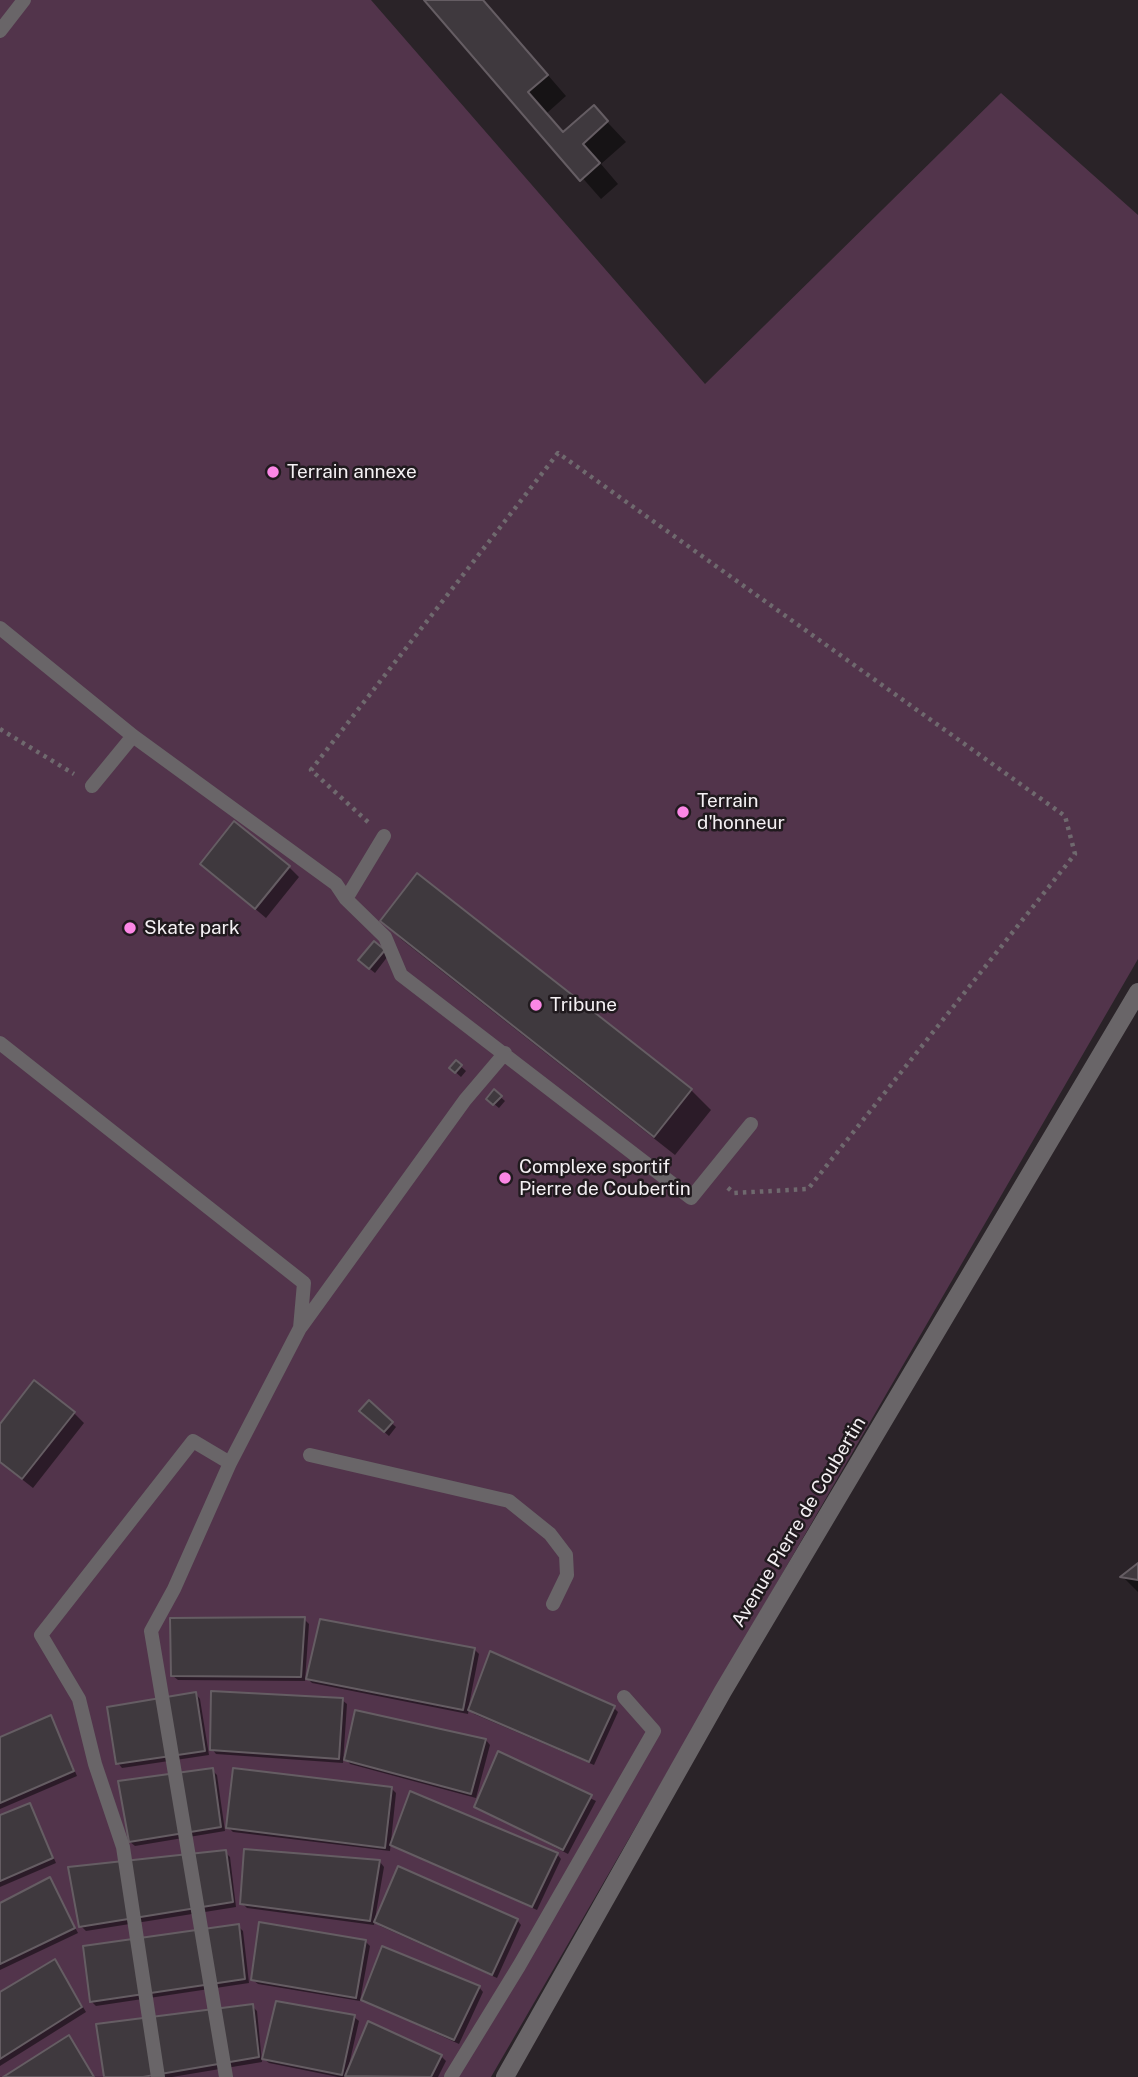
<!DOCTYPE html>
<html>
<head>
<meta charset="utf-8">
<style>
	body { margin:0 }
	canvas { display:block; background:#2a2328 }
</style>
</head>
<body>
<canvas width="1138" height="2077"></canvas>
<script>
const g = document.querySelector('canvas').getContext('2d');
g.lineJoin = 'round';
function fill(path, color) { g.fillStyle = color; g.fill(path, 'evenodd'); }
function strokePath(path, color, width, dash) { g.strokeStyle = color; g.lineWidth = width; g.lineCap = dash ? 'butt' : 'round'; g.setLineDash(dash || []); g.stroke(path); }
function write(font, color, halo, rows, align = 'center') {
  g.font = font + ' "Public Sans",sans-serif'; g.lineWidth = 5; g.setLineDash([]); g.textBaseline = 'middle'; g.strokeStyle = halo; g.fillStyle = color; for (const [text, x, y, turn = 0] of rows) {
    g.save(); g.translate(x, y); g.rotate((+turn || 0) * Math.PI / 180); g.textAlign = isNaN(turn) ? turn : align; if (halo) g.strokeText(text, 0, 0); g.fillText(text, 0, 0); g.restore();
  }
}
const green = new Path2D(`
	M0 0H371L705 384 1001 93 1138 215V959L491 2077H0Z`);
const shadow = new Path2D(`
	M426 0H483L566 96 547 113 565 133 594 108 626 142 601 164 618 184 601 199Z
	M202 864 289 867 299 877 266 918Z
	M382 921 691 1090 711 1110 675 1155 402 940Z
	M374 943 388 956 375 973 365 965Z
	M456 1062 466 1071 461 1077 451 1068Z
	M495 1092 505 1101 499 1108 488 1099Z
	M369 1403 396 1427 389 1436 366 1416Z
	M74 1413 84 1423 33 1488 0 1462V1427Z
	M1138 1565V1592L1123 1577Z
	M304 1619 309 1624 305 1681 178 1680 173 1676Z
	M475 1650 479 1654 469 1705 614 1708 618 1712 594 1765 474 1714 469 1708 468 1714 312 1683 308 1679Z
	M196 1694 200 1699 209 1755 122 1768 118 1763Z
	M342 1700 347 1704 343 1763 216 1754 212 1749Z
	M51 1717 77 1776 0 1809V1739Z
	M486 1740 490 1745 476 1798 350 1764 346 1759Z
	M499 1753 596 1801 568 1854 476 1807Z
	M212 1770 217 1775 225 1831 135 1846 130 1842Z
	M392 1789 396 1793 390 1851 233 1832 228 1827Z
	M30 1805 56 1863 0 1887V1817Z
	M392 1845 557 1854 561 1859 537 1910Z
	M225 1852 230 1857 236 1907 86 1931 81 1926Z
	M380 1862 384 1867 375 1919 517 1920 521 1925 497 1978 380 1926 375 1920 374 1925 247 1908 242 1903Z
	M50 1879 78 1933 0 1970V1905Z
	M238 1926 243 1931 249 1983 96 2006 91 2001Z
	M365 1941 370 1946 360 2001 258 1984 253 1980Z
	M55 1961 86 2012 0 2066V1994Z
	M479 1987 483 1992 459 2044 363 2000Z
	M252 2006 257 2011 262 2062 172 2077H105Z
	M354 2017 359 2021 349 2065 441 2056 446 2061 438 2077H338L269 2063 264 2059Z`);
const building = new Path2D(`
	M424 0H483L548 75 528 92 563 132 594 105 608 121 583 144 600 163 580 181Z
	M234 821 290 866 255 909 200 864Z
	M417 873 692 1089 654 1137 380 921Z
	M374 941 385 950 369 969 358 960Z
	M456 1060 462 1065 455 1073 449 1068Z
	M494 1089 502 1096 493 1105 486 1099Z
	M34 1380 75 1412 22 1479 0 1462V1424Z
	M369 1400 393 1422 384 1432 359 1411Z
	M1138 1563V1580L1120 1577Z
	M305 1617 301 1677 171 1676 170 1618Z
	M320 1619 475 1648 463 1710 306 1679Z
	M490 1651 615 1706 589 1762 468 1710Z
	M211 1691 343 1698 339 1759 210 1750Z
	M196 1692 205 1751 116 1764 107 1707Z
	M355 1710 486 1739 471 1794 344 1760Z
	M51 1715 74 1771 0 1803V1737Z
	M498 1751 592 1795 563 1850 474 1807Z
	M213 1768 221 1827 129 1842 118 1781Z
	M233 1768 392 1787 385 1848 226 1828Z
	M410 1791 558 1853 532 1907 390 1845Z
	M30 1803 53 1858 0 1881V1815Z
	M244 1849 380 1860 370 1921 240 1904Z
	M226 1850 233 1902 79 1927 68 1867Z
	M398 1866 518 1919 492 1975 374 1922Z
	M50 1877 75 1928 0 1964V1903Z
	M259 1922 366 1940 356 1998 251 1980Z
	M239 1924 245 1979 90 2002 83 1946Z
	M382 1946 480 1986 454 2040 361 2000Z
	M55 1959 82 2007 0 2059V1992Z
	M276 2001 355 2015 342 2075 262 2059Z
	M253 2004 259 2057 143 2077H104L96 2024Z
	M368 2021 442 2055 431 2077 345 2076Z
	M69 2035 94 2077H3Z`);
const path = new Path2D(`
	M0 729 74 774
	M368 822 311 770 558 453 1065 816 1075 854 808 1189 734 1193 727 1187`);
const service = new Path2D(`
	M0 31 24 0
	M0 628 133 736 92 786
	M133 736 336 884 346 899 385 937 401 975 691 1198 751 1124
	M346 899 384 836
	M0 1043 304 1283 300 1328 230 1463 193 1441 41 1635 79 1699 95 1764 123 1847 158 2077
	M301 1327 465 1100 505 1053
	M310 1455 509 1501 550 1534 566 1555 567 1575 553 1604
	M226 2077 151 1631 174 1589 230 1463
	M451 2077 519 1966 654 1731 624 1697`);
const minor = new Path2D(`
	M505 2077 723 1691 1138 992`);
const markers = [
	[273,472,7,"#fb87e5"],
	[683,812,7,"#fb87e5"],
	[130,928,7,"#fb87e5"],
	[536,1005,7,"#fb87e5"],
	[505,1178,7,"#fb87e5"]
];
const poiNames = [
	["Terrain annexe",287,472],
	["Terrain",697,801],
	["d'honneur",697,823],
	["Skate park",144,928],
	["Tribune",550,1005],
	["Complexe sportif",519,1167],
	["Pierre de Coubertin",519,1189]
];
const streetNames = [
	["Avenue Pierre de Coubertin",799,1522,-59]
];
fill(green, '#52344b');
fill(shadow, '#0007');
fill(building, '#3f393e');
strokePath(building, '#655d63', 2);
strokePath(path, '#6f696e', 4.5, [3.5, 5]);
strokePath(service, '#696568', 14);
strokePath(minor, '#696568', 18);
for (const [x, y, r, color] of markers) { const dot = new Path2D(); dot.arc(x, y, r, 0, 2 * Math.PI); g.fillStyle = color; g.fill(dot); strokePath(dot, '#201a1e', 2.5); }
write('19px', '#f4f0f3', '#201a1e', poiNames, 'left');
write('19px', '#f4f0f3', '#201a1e', streetNames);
</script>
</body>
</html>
